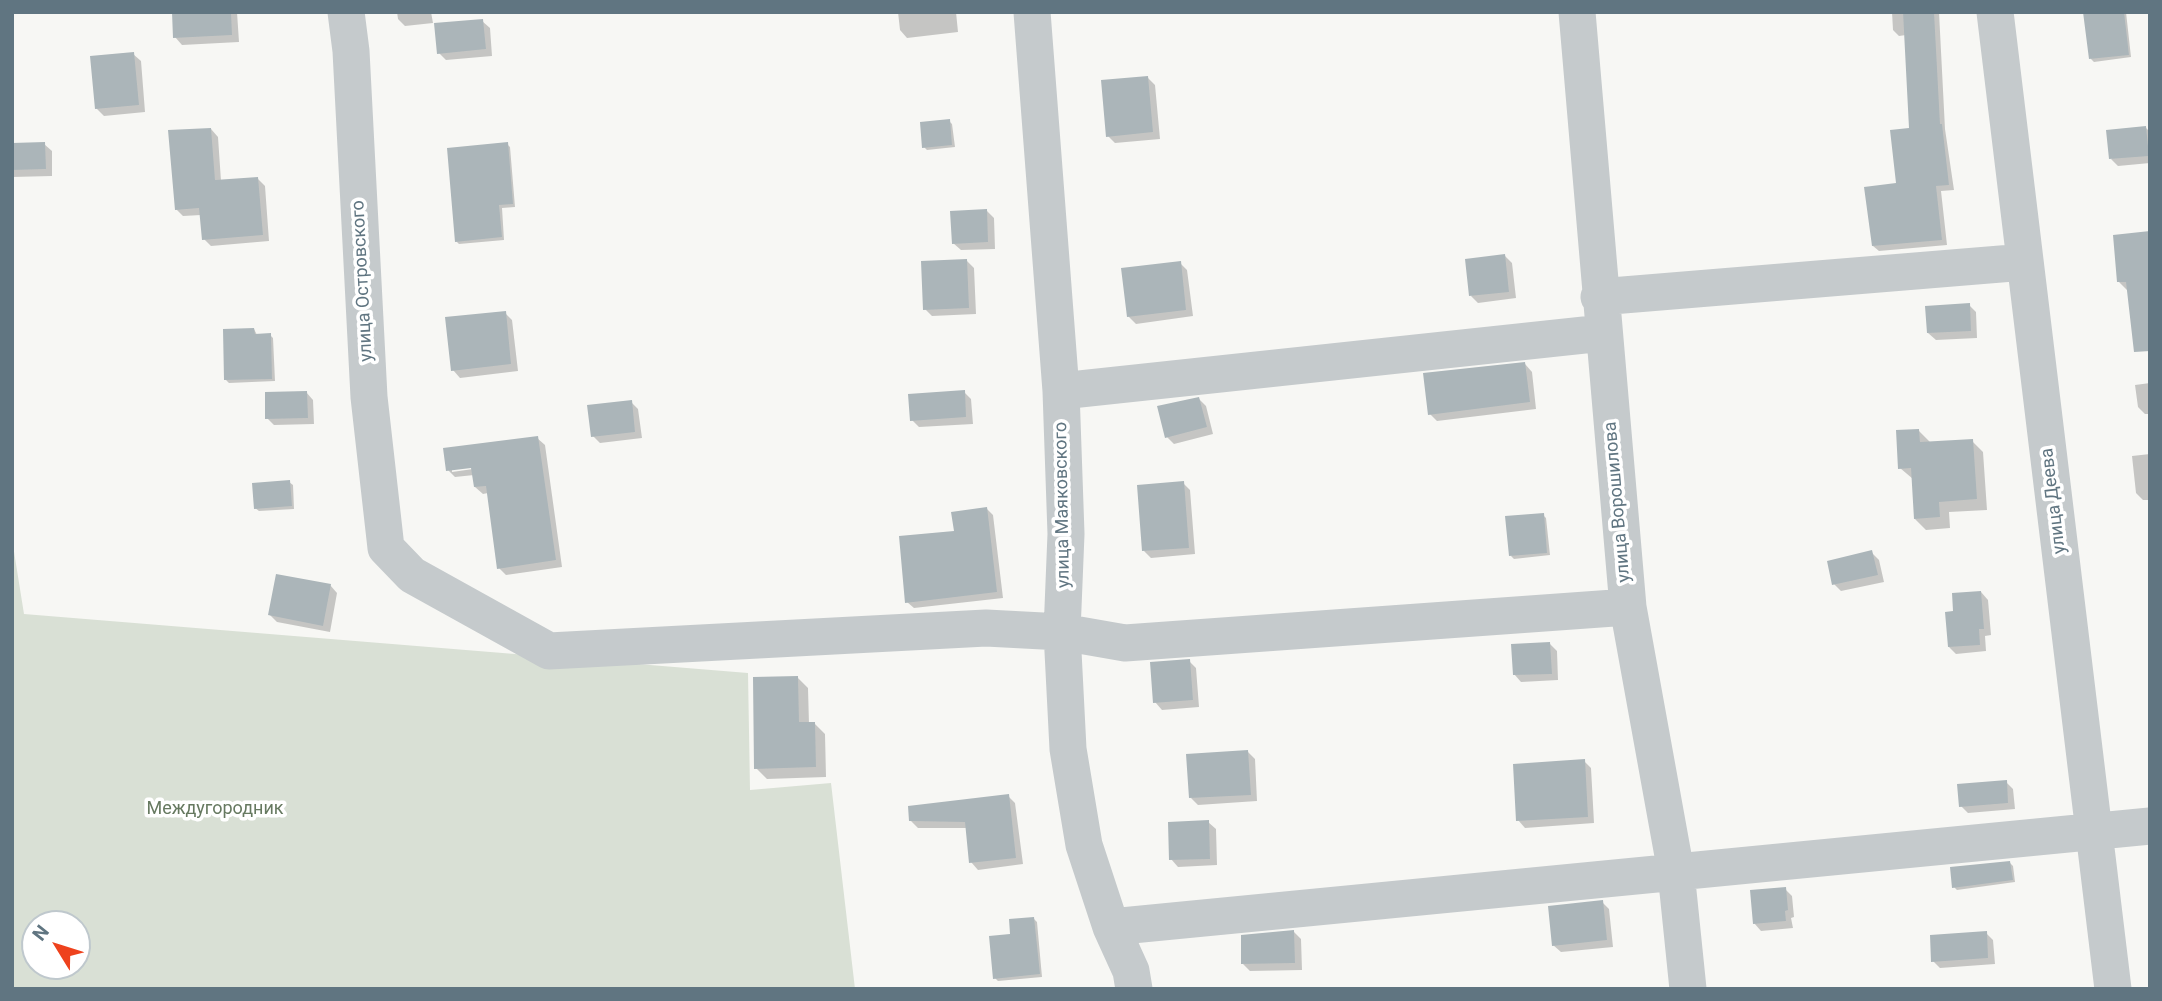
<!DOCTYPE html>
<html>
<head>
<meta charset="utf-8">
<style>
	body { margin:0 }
	#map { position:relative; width:2162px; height:1001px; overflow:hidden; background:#f7f7f4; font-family:Roboto,sans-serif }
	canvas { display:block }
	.frame { position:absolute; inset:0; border:14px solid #607581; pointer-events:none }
	.north { position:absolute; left:21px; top:910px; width:70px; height:70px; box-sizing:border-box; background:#fff; border:2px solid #bfc8cd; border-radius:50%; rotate:308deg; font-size:19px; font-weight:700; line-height:28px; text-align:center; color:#607581 }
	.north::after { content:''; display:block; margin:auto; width:24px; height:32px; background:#ee421d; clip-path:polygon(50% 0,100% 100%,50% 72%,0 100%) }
</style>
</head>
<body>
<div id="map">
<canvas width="2162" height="1001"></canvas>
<div class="frame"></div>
<div class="north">N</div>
</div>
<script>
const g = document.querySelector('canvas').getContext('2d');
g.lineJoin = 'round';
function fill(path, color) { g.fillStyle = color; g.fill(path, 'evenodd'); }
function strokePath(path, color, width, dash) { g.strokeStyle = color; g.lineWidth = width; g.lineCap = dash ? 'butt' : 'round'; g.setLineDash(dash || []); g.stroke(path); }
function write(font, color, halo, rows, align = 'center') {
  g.font = font + ' Roboto,sans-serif'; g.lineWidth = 7; g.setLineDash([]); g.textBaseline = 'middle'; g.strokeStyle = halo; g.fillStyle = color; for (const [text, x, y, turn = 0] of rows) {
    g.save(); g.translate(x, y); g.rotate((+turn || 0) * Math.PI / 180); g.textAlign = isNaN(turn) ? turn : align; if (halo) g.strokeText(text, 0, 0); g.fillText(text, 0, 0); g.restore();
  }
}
const green = new Path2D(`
	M12 539 24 614 748 673 750 790 831 783 855 989H12ZM35 924H77V966H35Z`);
const shadow = new Path2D(`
	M174 12H237L239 42 182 45 175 37Z
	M397 12H431L433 23 405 26 398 19Z
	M898 12H956L958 32 907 38 900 30Z
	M1892 12H1939L1945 129 1954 190 1941 191 1947 245 1879 251 1873 246 1898 185 1911 129 1906 35 1899 36 1893 30Z
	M2085 12H2126L2131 57 2094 62 2091 59Z
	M482 21 490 28 492 56 446 60 439 53Z
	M133 54 141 61 145 112 104 116 96 108Z
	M1148 78 1155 85 1160 139 1115 143 1108 136Z
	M949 121 952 124 955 147 927 150 924 147Z
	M2146 128 2150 132V163L2118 166 2111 159Z
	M211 129 218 137 221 181 257 178 265 186 269 241 211 246 204 239 201 215 183 216 176 209Z
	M12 144H44L52 151V176L12 177Z
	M507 144 510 147 515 207 502 208 504 240 459 244 456 241Z
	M987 211 994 218 995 249 961 250 953 243Z
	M2150 233 2129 292 2119 282Z
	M1505 256 1512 263 1516 298 1478 303 1471 296Z
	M967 261 974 268 976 314 932 316 925 309Z
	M1180 263 1187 270 1193 316 1136 324 1128 316Z
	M1969 305 1976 312 1977 338 1936 340 1928 333Z
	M505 313 512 320 518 371 460 378 453 370Z
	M254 329 257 335H270L273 338 275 381 229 383 226 380Z
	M1525 364 1532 372 1536 409 1437 421 1430 414Z
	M2150 383V414H2145L2138 407 2135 385Z
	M306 392 313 400 314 424 274 425 267 418Z
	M964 392 971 399 973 424 919 427 912 420Z
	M1199 399 1206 406 1213 434 1174 444 1167 437Z
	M631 402 638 409 642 438 600 443 593 436Z
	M1919 431 1930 442 1972 441 1983 452 1987 510 1949 512 1950 528 1926 530 1915 519 1913 479 1900 468Z
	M537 438 545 445 562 567 506 575 499 568 488 493 483 494 475 487 474 475 455 477 448 470 445 449ZM480 465V468L452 472V469Z
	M2150 454V500H2143L2136 493 2132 456Z
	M289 482 293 485 294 509 259 511 255 508Z
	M1183 483 1190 490 1195 554 1151 558 1144 551Z
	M986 508 993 515 1003 598 914 608 907 602Z
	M1543 515 1546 518 1550 555 1514 559 1511 556Z
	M1871 552 1879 560 1884 582 1841 591 1834 584Z
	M330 585 337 593 330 632 277 622 270 615Z
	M1981 592 1988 600 1991 635 1985 636 1986 651 1956 654 1949 647 1955 613Z
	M2148 629H2150V656Z
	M1550 644 1557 651 1558 680 1521 682 1514 674Z
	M1189 661 1196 668 1199 707 1162 710 1155 702Z
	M797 677 808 688 809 724 814 723 825 734 826 777 767 779 756 768Z
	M1248 752 1255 759 1257 801 1198 805 1191 798Z
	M1584 761 1591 768 1594 823 1525 828 1518 820Z
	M2006 782 2013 789 2015 809 1968 813 1961 806Z
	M1008 796 1015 803 1023 864 978 870 971 862 968 828H918L911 821Z
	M1208 822 1216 829 1217 865 1178 867 1171 859Z
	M2010 863 2013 866 2015 882 1957 890 1954 887Z
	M1785 889 1792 896 1794 917 1791 918 1793 928 1761 931 1754 923Z
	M1602 902 1609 909 1613 947 1561 952 1553 945Z
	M1034 919 1037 922 1042 977 998 981 995 978 1012 935Z
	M1294 932 1301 939 1302 970 1250 971 1243 964Z
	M1986 933 1993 940 1995 964 1940 968 1933 961Z`);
const building = new Path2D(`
	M172 12H231L232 35 173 38Z
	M1903 12H1934L1940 124H1942L1949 185 1936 186 1942 240 1872 246 1864 187 1896 183 1890 130 1909 128Z
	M2083 12H2124L2129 55 2089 59Z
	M483 19 486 49 437 54 434 23Z
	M134 52 139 105 95 109 90 56Z
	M1148 76 1153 132 1106 137 1101 80Z
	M950 119 952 145 922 148 920 122Z
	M2146 126 2149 156 2109 159 2106 130Z
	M211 128 215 180 258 177 263 235 202 240 199 208 175 210 168 130Z
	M45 142 46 169 12 170V143Z
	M508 142 513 204 499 205 502 237 455 242 447 148Z
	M987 209 988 242 952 244 950 211Z
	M2150 231V351L2134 352 2126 282H2117L2113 235Z
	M1505 254 1509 292 1469 296 1465 259Z
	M967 259 969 308 923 310 921 261Z
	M1181 261 1186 310 1127 317 1121 268Z
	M1970 303 1971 331 1927 333 1925 306Z
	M506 311 511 364 451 371 445 317Z
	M254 328 255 334 271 333 272 379 224 380 223 329Z
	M1525 362 1530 402 1428 415 1423 373Z
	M965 390 966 417 910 421 908 394Z
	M307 391 308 418 265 419V392Z
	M1199 397 1207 427 1165 438 1157 406Z
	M632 400 635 432 591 437 587 405Z
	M1919 429 1920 442 1973 439 1977 499 1939 502 1940 517 1914 519 1911 468 1898 469 1896 430Z
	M538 436 556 560 497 569 486 486 474 487 471 468 446 471 443 448Z
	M290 480 292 506 254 509 252 483Z
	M1184 481 1189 548 1142 551 1137 485Z
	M987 507 997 592 905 603 899 536 954 531 951 512Z
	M1544 513 1547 553 1509 556 1505 516Z
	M1872 550 1878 575 1832 585 1827 561Z
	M276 574 331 584 323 626 268 615Z
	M1981 591 1984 629H1979L1980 645 1948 647 1945 612 1953 611 1952 593Z
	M1550 642 1552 674 1513 675 1511 644Z
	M1190 659 1193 700 1153 703 1150 662Z
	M798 676 799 722H815L816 767 754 769 753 677Z
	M1248 750 1251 795 1189 798 1186 754Z
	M1585 759 1588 817 1516 821 1513 764Z
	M2007 780 2008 803 1959 807 1957 784Z
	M1009 794 1016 858 969 863 965 822 909 821 908 806Z
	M1209 820 1210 859 1169 860 1168 822Z
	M2010 861 2013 880 1952 888 1950 867Z
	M1786 887 1788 910 1785 911 1786 921 1753 924 1750 890Z
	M1603 900 1607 940 1552 946 1548 906Z
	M1034 917 1040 974 993 979 989 936 1010 934 1009 919Z
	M1294 930 1295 963 1241 964V935Z
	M1987 931 1988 958 1931 962 1930 935Z`);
const minor = new Path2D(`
	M346 12 351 51 369 397 386 548 412 575 549 651 986 628 1062 632 1125 643 1628 607
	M1032 12 1061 391 1066 534 1062 632 1068 749 1084 845 1111 927 1131 971 1134 989
	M1577 12 1628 607 1676 872 1688 989
	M1995 12 2113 989
	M1599 297 2025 262
	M1061 391 1603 333
	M1111 927 2150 826`);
const streetNames = [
	["улица Островского",363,281,-93],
	["улица Деева",2054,501,-97],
	["улица Ворошилова",1618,502,-95],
	["улица Маяковского",1063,505,-91]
];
const parkNames = [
	["Междугородник",215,809]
];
fill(green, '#d9e0d5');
fill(shadow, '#0003');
fill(building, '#abb5b9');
strokePath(minor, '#c5cacc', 37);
write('18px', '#607581', '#fff', streetNames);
write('18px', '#667960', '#fff', parkNames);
</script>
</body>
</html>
